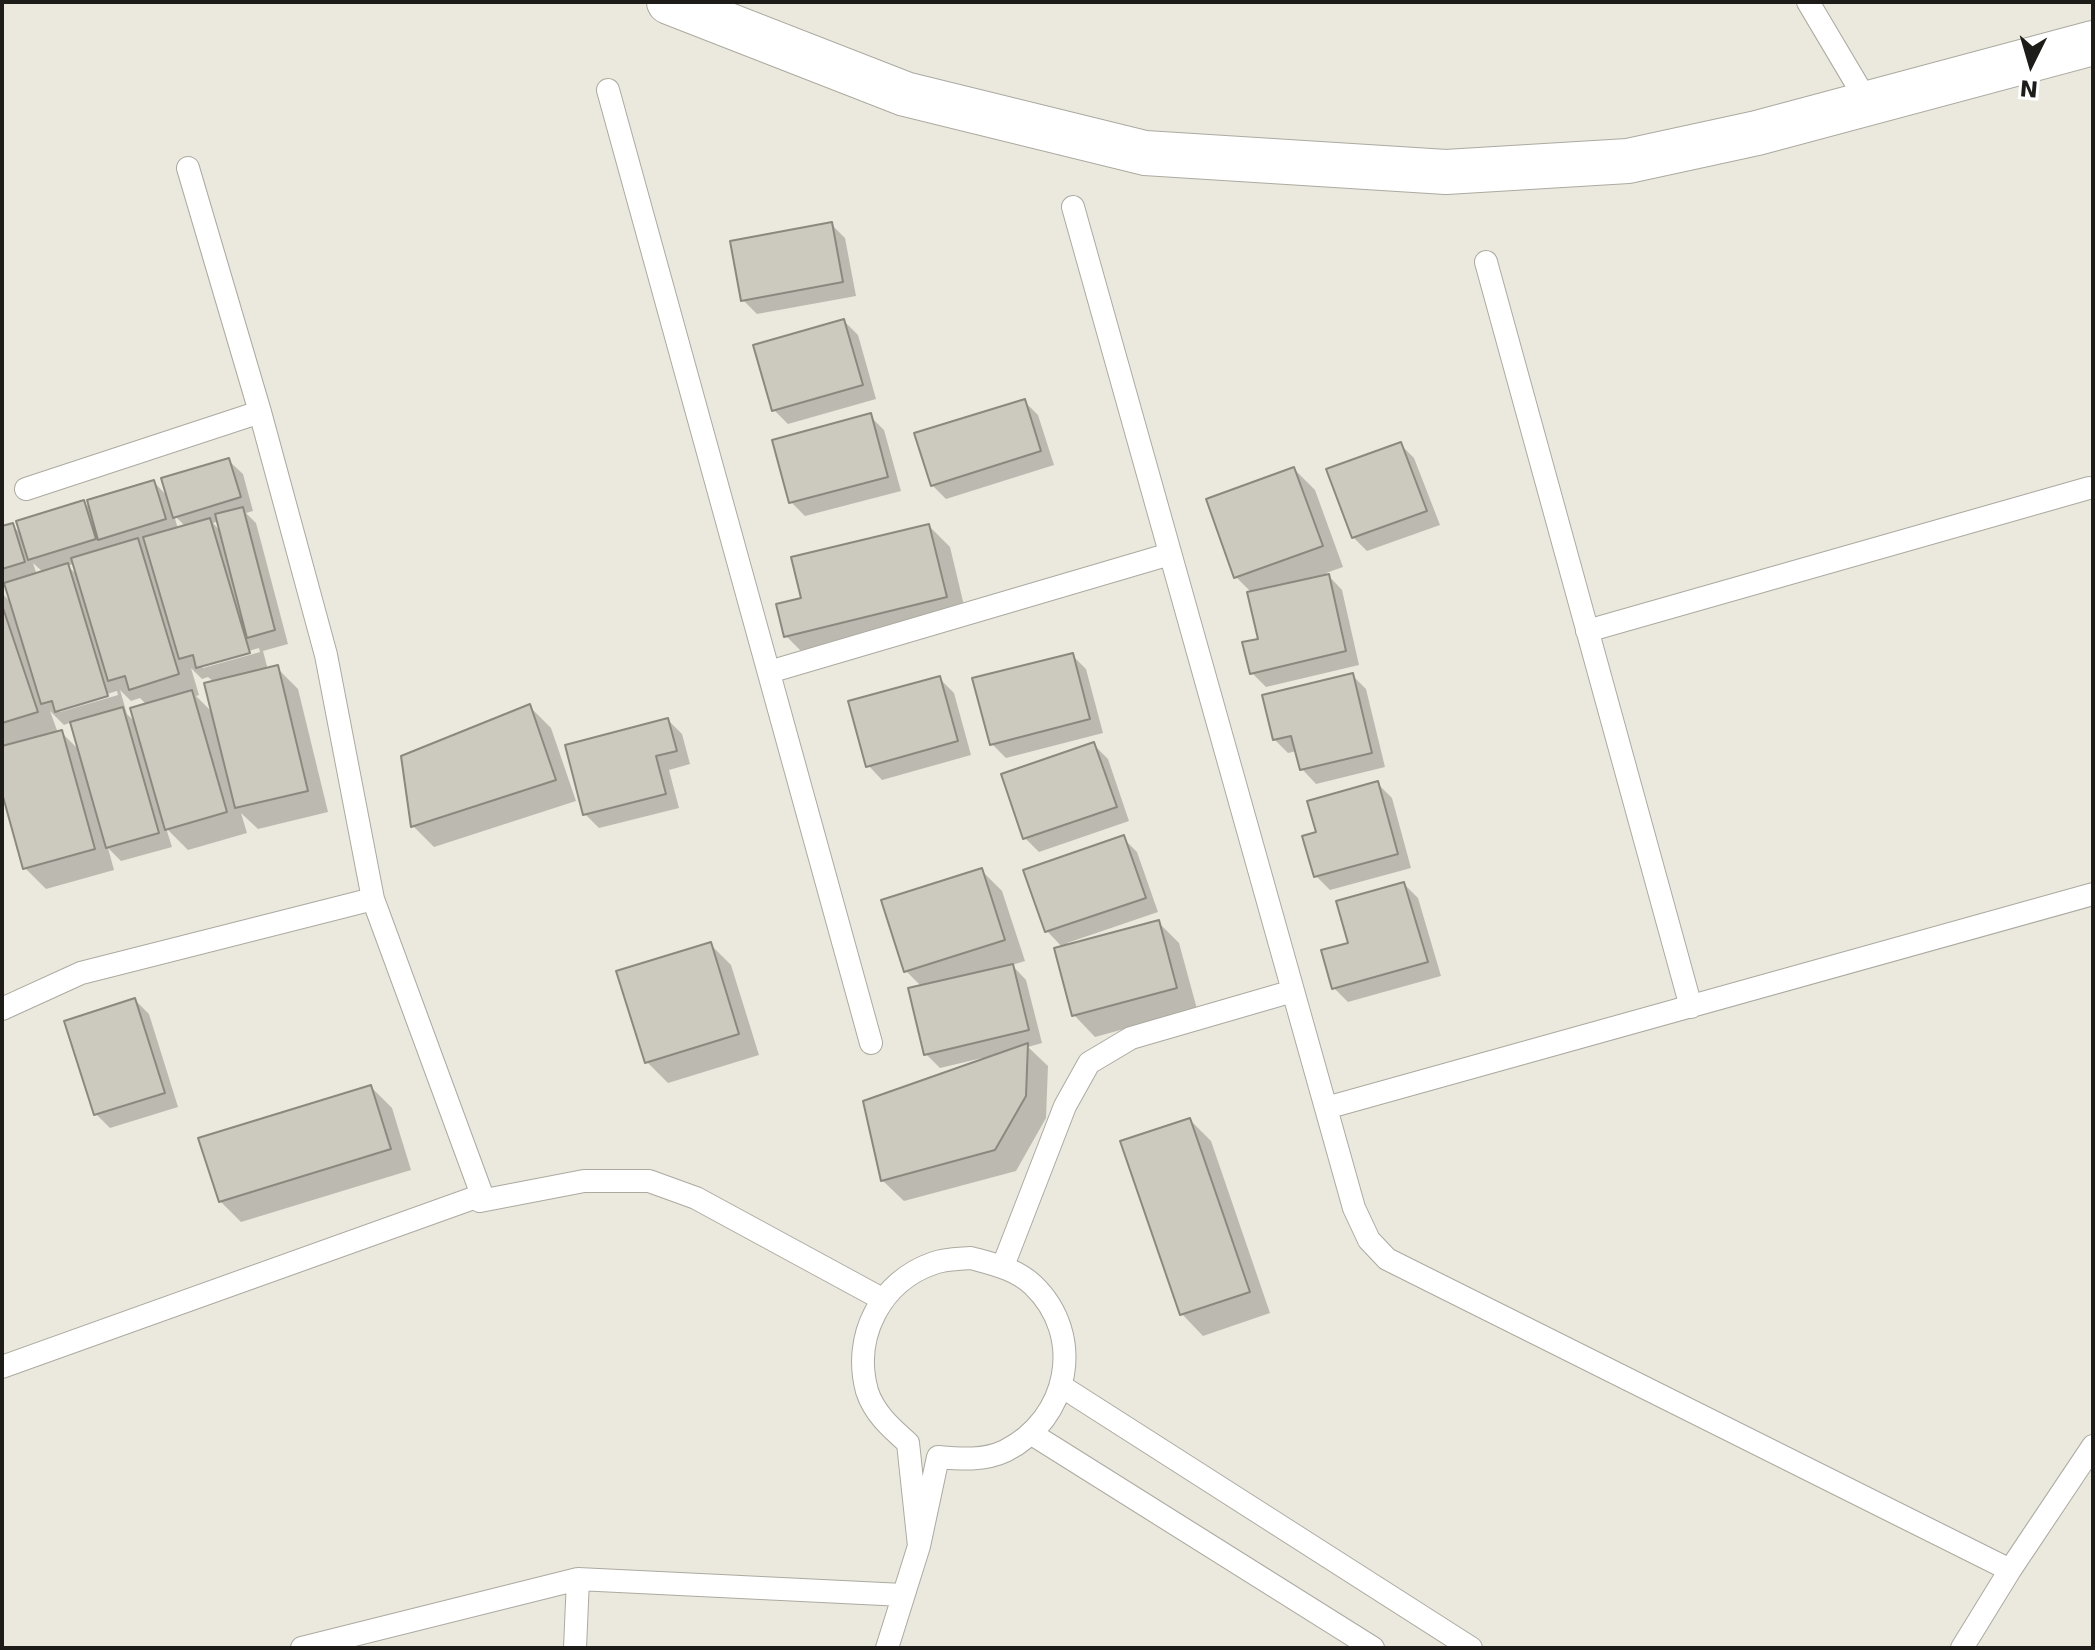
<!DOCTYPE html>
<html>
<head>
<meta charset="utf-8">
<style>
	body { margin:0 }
	#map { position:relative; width:2095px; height:1650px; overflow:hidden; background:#ebe8de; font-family:"DejaVu Sans",sans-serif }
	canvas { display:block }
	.frame { position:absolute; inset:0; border:4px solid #1d1c19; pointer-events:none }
	.north { position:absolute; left:1991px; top:24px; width:80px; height:80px; -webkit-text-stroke:6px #fff; paint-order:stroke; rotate:185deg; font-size:22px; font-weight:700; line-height:32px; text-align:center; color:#1d1c19 }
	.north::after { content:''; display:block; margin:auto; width:28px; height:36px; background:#1d1c19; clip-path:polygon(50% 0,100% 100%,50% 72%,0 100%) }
</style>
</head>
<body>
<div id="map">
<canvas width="2095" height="1650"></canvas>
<div class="frame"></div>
<div class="north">N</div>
</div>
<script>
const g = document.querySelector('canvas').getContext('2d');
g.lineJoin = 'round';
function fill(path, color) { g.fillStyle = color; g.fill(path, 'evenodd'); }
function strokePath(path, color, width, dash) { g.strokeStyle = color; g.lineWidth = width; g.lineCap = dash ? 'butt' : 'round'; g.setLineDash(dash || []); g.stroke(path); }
const shadow = new Path2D(`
	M831 224 845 238 856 296 757 314 743 300Z
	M844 321 858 335 876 399 788 424 774 410Z
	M1024 401 1038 415 1054 465 946 499 932 485Z
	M870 416 884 430 901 491 805 516 791 502Z
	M1400 444 1414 458 1440 525 1367 551 1353 537Z
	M228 460 243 474 253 511 246 513 256 523 288 644 263 651 268 670 277 668 298 689 328 812 258 829 241 813 247 833 188 850 166 828 172 847 121 861 108 848 114 870 46 889 25 868 2 785V593L12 604 7 586 2 587V529L12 525 23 536 84 502 92 511 154 482 169 498ZM174 515 186 527 178 529ZM219 521 222 533 213 523ZM33 563 44 573 37 575ZM75 563 78 576 68 566ZM259 648 260 652 203 668 200 665ZM191 668 202 679 208 677 214 682V714L196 696 199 695ZM120 690 131 701 140 698 147 705 137 724 127 714ZM117 691 118 695 60 712 57 709ZM50 711 64 725 69 723 73 727 80 751 61 732 58 733Z
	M1294 469 1315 490 1343 567 1326 573 1342 590 1359 665 1266 687 1252 673 1260 640 1252 593 1236 577Z
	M929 526 950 547 967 618 807 657 786 636 804 600Z
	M1072 655 1086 669 1103 733 1006 758 992 744Z
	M1352 675 1366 689 1385 767 1316 784 1302 769 1297 751 1288 753 1274 739Z
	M940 679 954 693 971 755 882 780 868 765Z
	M530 707 551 728 576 801 434 847 413 826Z
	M668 720 682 734 690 764 669 770 679 808 599 828 585 814Z
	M1094 745 1108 759 1129 821 1039 852 1025 838Z
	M1378 784 1392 798 1411 868 1330 890 1316 876 1319 833Z
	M1123 838 1137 852 1158 912 1067 943 1068 946 1158 922 1179 943 1197 1009 1095 1037 1074 1015 1063 948 1047 931Z
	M981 870 1002 891 1025 961 1012 965 1026 980 1042 1043 1028 1047 1048 1066 1046 1118 1016 1171 904 1201 882 1180 983 1061 982 1058 940 1068 926 1054 922 987 906 971 883 901Z
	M1404 884 1418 898 1441 976 1348 1002 1334 988 1350 944Z
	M710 944 731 965 759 1055 668 1083 647 1062Z
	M135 1000 149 1014 178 1107 110 1128 96 1114Z
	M371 1087 392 1108 411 1170 241 1222 220 1201Z
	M1190 1120 1211 1141 1270 1313 1203 1336 1182 1314Z`);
const building = new Path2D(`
	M832 222 843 282 741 301 730 241Z
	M844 319 863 385 772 411 753 345Z
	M1025 399 1041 451 931 486 914 433Z
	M871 413 888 477 789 503 772 440Z
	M1401 442 1427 511 1352 538 1326 469Z
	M229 458 241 497 173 518 161 478Z
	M1294 467 1323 546 1234 578 1206 499Z
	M154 480 166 519 98 540 87 500Z
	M84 500 96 539 28 560 16 521Z
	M243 507 275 630 247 638 215 514Z
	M210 518 250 653 196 668 193 655 179 659 143 537Z
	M13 523 25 562 2 569V526Z
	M929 524 947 597 784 637 776 604 801 598 791 557Z
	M138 538 179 674 129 690 125 676 108 681 71 558Z
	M68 563 108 696 55 712 52 701 41 704 4 583Z
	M1329 574 1346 651 1250 674 1242 642 1258 639 1247 592Z
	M2 605 38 712 2 723Z
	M1073 653 1090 719 990 745 972 678Z
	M278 665 308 791 235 808 204 683Z
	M1353 673 1372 753 1300 770 1291 736 1273 740 1262 695Z
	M940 676 958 741 866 767 848 701Z
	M192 690 227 812 165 830 130 708Z
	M530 704 556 780 411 827 401 756Z
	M123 707 159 833 106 848 70 722Z
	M668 718 677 751 656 756 666 794 583 815 565 745Z
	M62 730 95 849 23 869 2 793V746Z
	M1094 742 1117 807 1023 839 1001 774Z
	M1378 781 1398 854 1314 877 1302 836 1316 832 1307 801Z
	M1124 835 1146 898 1045 932 1023 870Z
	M982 868 1005 940 904 972 881 900Z
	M1404 882 1428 962 1332 989 1321 950 1348 943 1336 901Z
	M1159 920 1177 988 1072 1016 1054 948Z
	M711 942 739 1034 645 1063 616 971Z
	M1013 964 1029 1030 924 1055 908 988Z
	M135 998 165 1093 94 1115 64 1021Z
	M1028 1043 1026 1096 995 1150 881 1181 863 1101Z
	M371 1085 391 1149 219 1202 198 1138Z
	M1190 1118 1250 1292 1180 1315 1120 1141Z`);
const lane = new Path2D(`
	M1808 2 1868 103
	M608 90 871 1043
	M188 168 260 412 326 655 373 899 482 1195
	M1073 207 1354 1208 1369 1240 1387 1259 2010 1570
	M1486 262 1691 1007
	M26 489 260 412
	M1587 631 2089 488
	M769 672 1170 554
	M2 1009 81 973 373 899
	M1326 1108 2093 894
	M971 1258C993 1264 1016 1269 1033 1285 1086 1336 1069 1419 1005 1451 984 1461 961 1459 938 1457L919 1546 908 1443C891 1428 874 1413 867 1391 852 1336 881 1281 934 1263 945 1259 959 1259 971 1258Z
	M1003 1266 1065 1106 1089 1063 1131 1038 1293 991
	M2 1367 482 1195 480 1201 584 1181H649L696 1198 882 1299
	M1061 1386 1471 1648
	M1032 1434 1373 1648
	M302 1648 578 1579 903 1595
	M575 1648 578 1579
	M887 1648 919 1546
	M1962 1648 2010 1570 2093 1446`);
const street = new Path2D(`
	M669 2 905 94 1145 153 1446 172 1628 161 1757 133 2093 43`);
fill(shadow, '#0003');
fill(building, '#ccc9bf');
strokePath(building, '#8b887f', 2);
strokePath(lane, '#acaaa0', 24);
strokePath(street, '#acaaa0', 46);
strokePath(lane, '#fff', 22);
strokePath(street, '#fff', 44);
</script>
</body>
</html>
